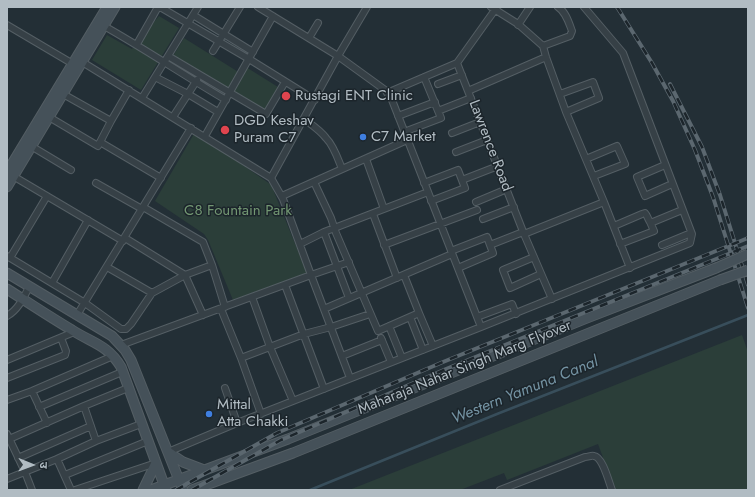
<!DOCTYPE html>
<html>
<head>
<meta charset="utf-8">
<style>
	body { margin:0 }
	#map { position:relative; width:755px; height:497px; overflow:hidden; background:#232f36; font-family:Jost,"Noto Sans Devanagari",sans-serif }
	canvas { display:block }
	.frame { position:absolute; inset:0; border:8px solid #b1bcc3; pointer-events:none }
	.north { position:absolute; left:12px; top:445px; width:40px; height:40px; -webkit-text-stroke:3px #1c252b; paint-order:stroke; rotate:91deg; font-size:11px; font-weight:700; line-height:16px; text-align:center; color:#b1bcc3 }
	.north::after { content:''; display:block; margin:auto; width:14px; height:18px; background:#b1bcc3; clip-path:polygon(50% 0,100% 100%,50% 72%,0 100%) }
</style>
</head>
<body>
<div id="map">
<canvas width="755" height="497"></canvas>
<div class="frame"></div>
<div class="north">उ</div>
</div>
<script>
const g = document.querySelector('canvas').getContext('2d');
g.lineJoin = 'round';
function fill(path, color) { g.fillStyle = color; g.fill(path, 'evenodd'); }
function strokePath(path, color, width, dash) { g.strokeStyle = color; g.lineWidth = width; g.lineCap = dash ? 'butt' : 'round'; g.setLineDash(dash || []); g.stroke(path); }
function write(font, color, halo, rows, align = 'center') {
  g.font = font + ' Jost,sans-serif'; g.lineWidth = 3; g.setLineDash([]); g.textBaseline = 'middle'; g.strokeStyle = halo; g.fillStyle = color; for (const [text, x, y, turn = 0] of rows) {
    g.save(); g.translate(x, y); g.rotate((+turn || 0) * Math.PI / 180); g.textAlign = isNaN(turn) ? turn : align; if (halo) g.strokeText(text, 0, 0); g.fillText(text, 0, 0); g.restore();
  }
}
const green = new Path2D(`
	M159 16 179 28 141 90 92 60 107 35 132 49Z
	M184 38 240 73 246 67 278 87 266 111 173 56Z
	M195 132 273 186 274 192 307 273 233 300 208 240 204 234 155 201Z
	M742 335 748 352V490H615L598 444 507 480 504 473 460 490H349Z`);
const stream = new Path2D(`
	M310 490 497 414 748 315`);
const street = new Path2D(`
	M160 7 249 59 315 100
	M258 7 338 56 385 90 390 95 481 327
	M491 7 518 24 543 46 546 57 566 112 604 202 630 268
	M193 15 253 52
	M7 25 73 64
	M518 25 530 7
	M104 26C145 49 185 76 226 100
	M309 38 318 23
	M137 44 158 7
	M543 46 570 36 572 31C569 23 566 12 558 7
	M213 51 240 7
	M168 56 266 114 285 82
	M79 60 271 178 283 199 311 275 121 345
	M457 63 524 234 552 299
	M457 63 497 7
	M155 77 188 94 218 112
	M438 84 462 75
	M468 91 546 57
	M387 93 457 63
	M63 94 111 121
	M560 94 593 82 599 98 566 112
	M142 98 168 56 198 7
	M438 111 471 98
	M398 116 435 102
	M49 117 98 146 111 121 129 90
	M173 117 197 80
	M304 119C312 125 320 130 326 138 334 146 338 159 342 169
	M404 132 441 118 424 77
	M452 133 480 122
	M205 136 273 16
	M100 142 161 178
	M31 146 71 170
	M456 152 487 140
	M366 159 384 209
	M586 159 617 146 625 164 594 176
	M665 165 637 177 645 196 672 184
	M13 176 123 241
	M271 178 338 56 367 7
	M462 180 498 166
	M314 182 331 218 336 233 378 331 419 313 404 275
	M96 183 142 209
	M424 183 458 170 465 188 431 201
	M282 196 407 140
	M476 202 507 189
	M143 207 203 242 212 265 225 307
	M373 214 397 278
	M483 219 514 207
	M614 226 642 214 645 213C647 215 648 219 650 222H653L682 210
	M324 232 349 298
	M524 234 604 202
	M125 238 185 275 203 315
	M300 244 324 232 428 192
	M620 244 654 231 650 222
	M384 245 477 210
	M490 245 523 232
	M662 245 691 233
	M451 251 487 237 493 253 458 268
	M7 256 85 303 121 329H126L131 324 152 293 185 275 212 265
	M534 257 503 270 510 288 541 274
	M10 258 47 196
	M349 262 311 275 350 378
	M107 267 152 293
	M52 283 88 220
	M285 285 324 389
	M252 297 270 347 293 401
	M221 309 241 358 261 414
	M324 309 452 254
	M419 313 433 346
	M77 315 191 128
	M7 316C18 310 24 297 29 287
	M410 317 423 350
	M477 317 512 304 516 314
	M389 326 402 358
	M381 338 391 362
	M342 356 382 340
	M241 358 304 334 331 327 370 314
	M7 360 74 332
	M7 378 65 355 66 351 61 338
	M128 388 84 406 96 441 141 424
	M225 388 237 423
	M32 391 47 423
	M7 400 32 391 113 356
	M39 407 122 372
	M7 434 25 472 32 490
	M7 440 84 406
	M168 452 237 423 481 327 690 243 692 234 623 53 584 7
	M18 458 91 426
	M57 459 96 441
	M65 475 148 441
	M7 479 57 459 71 490
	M75 490 156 463
	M500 490 585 457C588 457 592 455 594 456 603 457 609 483 612 490`);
const secondary = new Path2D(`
	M7 172 107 7
	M7 187 115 7
	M7 273 112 336 125 350 131 360 183 490
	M7 289C29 303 50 317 72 330 92 343 108 345 121 367L166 490
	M168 452 183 462 204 470
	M143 490 156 463
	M151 490 288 439 587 318 716 268
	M192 490 293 453 720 280`);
const rail = new Path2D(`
	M617 7 652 63 673 101 695 150 713 197 748 308
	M670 84 702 147 720 195 748 285
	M176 490 277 433 443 362 748 238
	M192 490 281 440 446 369 748 246`);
const secondaryBridge = new Path2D(`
	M716 268 748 254
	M720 280 748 270`);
const markers = [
	[286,96,5,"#e0444e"],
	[225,130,5,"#e0444e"],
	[363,137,4,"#3f7fe0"],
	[209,414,4,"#3f7fe0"]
];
const poiNames = [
	["Rustagi ENT Clinic",295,96],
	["DGD Keshav",234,121],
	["Puram C7",234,138],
	["C7 Market",371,137],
	["Mittal",217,405],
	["Atta Chakki",217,422]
];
const streetNames = [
	["Lawrence Road",490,146,69],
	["Maharaja Nahar Singh Marg Flyover",465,368,-22]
];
const parkNames = [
	["C8 Fountain Park",238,211]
];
const waterNames = [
	["Western Yamuna Canal",525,391,-22]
];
fill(green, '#2b3e39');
strokePath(stream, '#384e5b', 2.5);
strokePath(street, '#545e64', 8);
strokePath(secondary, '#545e64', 11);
strokePath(street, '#364046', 6);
strokePath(secondary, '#455159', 9);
strokePath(rail, '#5b676f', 4);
strokePath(rail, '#1c252b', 2.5, [8]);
strokePath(secondaryBridge, '#545e64', 11, []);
strokePath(secondaryBridge, '#455159', 9);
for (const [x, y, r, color] of markers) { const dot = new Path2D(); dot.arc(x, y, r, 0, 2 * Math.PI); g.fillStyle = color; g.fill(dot); strokePath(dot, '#1c252b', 1.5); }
write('15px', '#b1bcc3', '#1c252b', poiNames, 'left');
write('15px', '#b1bcc3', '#1c252b', streetNames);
write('15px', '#729672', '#1c252b', parkNames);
write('italic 16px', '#7493a3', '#1c252b', waterNames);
</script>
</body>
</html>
